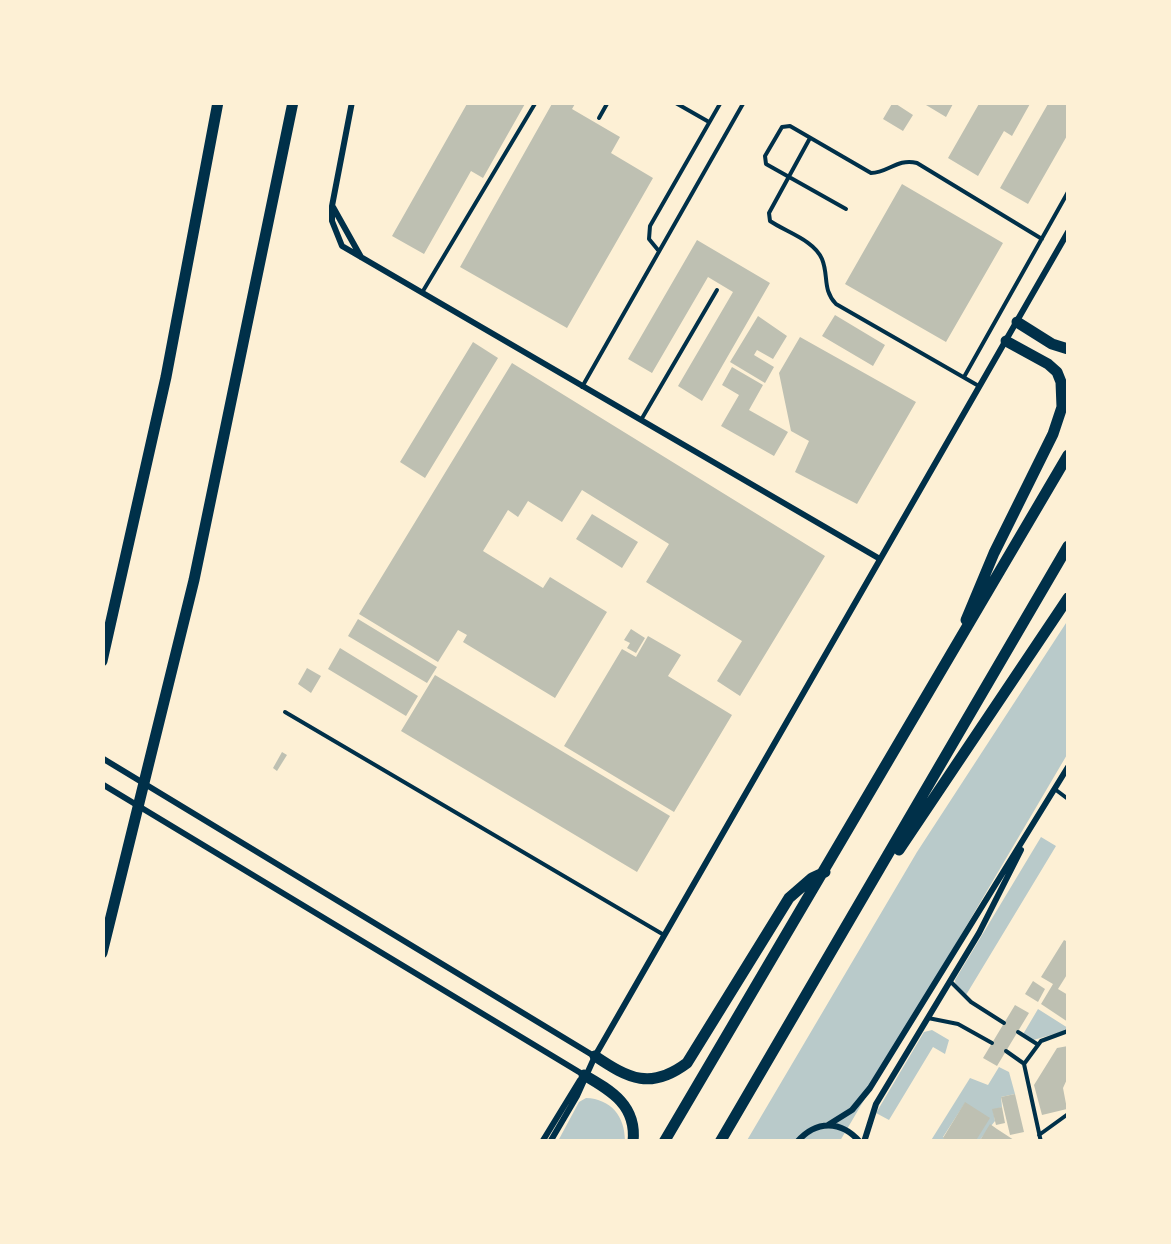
<!DOCTYPE html>
<html>
<head>
<meta charset="utf-8">
<style>
	body { margin:0 }
	#map { position:relative; width:1171px; height:1244px; overflow:hidden; background:#fdf0d5; font-family:Karla,sans-serif }
	canvas { display:block }
	.frame { position:absolute; inset:0; border:105px solid #fdf0d5; pointer-events:none }
</style>
</head>
<body>
<div id="map">
<canvas width="1171" height="1244"></canvas>
<div class="frame"></div>
</div>
<script>
const g = document.querySelector('canvas').getContext('2d');
g.lineJoin = 'round';
function fill(path, color) { g.fillStyle = color; g.fill(path, 'evenodd'); }
function strokePath(path, color, width, dash) { g.strokeStyle = color; g.lineWidth = width; g.lineCap = dash ? 'butt' : 'round'; g.setLineDash(dash || []); g.stroke(path); }
const green = new Path2D(`
	M1068 620V753L840 1141 746 1142 917 852Z
	M1041 837 1056 846 966 995 956 989 955 980Z
	M1038 1009 1068 1028V1030L1030 1041 1022 1036Z
	M932 1030 949 1040 945 1054 933 1047 889 1120 876 1113 924 1032Z
	M999 1067 1009 1072 1015 1094 1001 1097 1002 1107 993 1110 995 1121 979 1141H975L965 1103 943 1137 948 1141 930 1142 970 1078 988 1085Z
	M586 1098C611 1099 625 1116 625 1141H558L579 1102Z`);
const building = new Path2D(`
	M468 102H526L483 178 471 171 424 254 392 236Z
	M553 102H576L572 109 620 137 611 153 653 178 567 328 460 267Z
	M893 102 913 115 903 131 883 119Z
	M921 102H954L946 117Z
	M980 102H1031L1012 136 1004 131 978 176 948 158Z
	M1049 102H1068V134L1028 204 1000 188Z
	M902 184 1003 243 946 342 845 284Z
	M697 240 770 283 702 401 678 386 733 292 708 277 652 373 628 359Z
	M835 315 885 345 873 366 822 336Z
	M758 316 787 336 773 359 757 350 754 355 774 367 765 383 730 362Z
	M800 337 916 402 857 504 795 472 809 441 791 431 779 373Z
	M473 342 498 358 425 478 400 462Z
	M512 363 825 556 740 696 717 681 742 641 646 582 669 544 582 490 562 522 528 501 518 517 508 510 483 551 543 588 550 577 607 612 555 698 463 642 467 635 458 630 438 662 359 614Z
	M732 367 763 385 749 410 788 432 774 456 721 426 739 395 722 385Z
	M592 514 638 542 622 568 576 539Z
	M358 619 437 667 427 683 348 636Z
	M631 629 645 638 636 653 627 648 630 643 624 640Z
	M648 636 681 655 668 676 732 715 674 812 564 746 622 649 636 657Z
	M340 648 418 696 406 716 328 669Z
	M307 668 321 676 311 693 298 684Z
	M435 675 670 816 637 872 401 731Z
	M282 752 287 755 277 771 273 768Z
	M1064 940 1068 942V973L1058 989 1068 995V1022L1041 1004 1053 984 1041 977Z
	M1033 981 1045 989 1038 1002 1025 994Z
	M1015 1005 1029 1013 997 1066 983 1058Z
	M1068 1046V1077L1063 1088 1067 1109 1042 1115 1034 1085 1057 1048Z
	M1015 1094 1024 1132 1010 1135 1001 1097Z
	M965 1102 990 1118 975 1142H948L943 1138Z
	M1002 1107 1005 1123 996 1125 992 1109Z
	M990 1124 997 1129 1017 1142H979Z`);
const service = new Path2D(`
	M674 102 709 122
	M599 118 608 102
	M810 138 769 213 770 221C786 232 814 240 822 259 829 276 822 289 836 304L977 385
	M846 209 766 164 765 156 782 127 790 126 871 173C888 173 897 158 917 163L1042 239
	M658 250 649 239 650 226 721 102
	M423 291 536 102
	M964 377 1068 192
	M582 387 744 102
	M641 420 717 290
	M285 712 664 935
	M1056 790 1068 799
	M950 981 971 1002 1004 1023
	M928 1018 958 1024 992 1043
	M1018 1032 1037 1044
	M1006 1051 1023 1063
	M1039 1135 1068 1114
	M1041 1142 1024 1064 1041 1041 1068 1031`);
const minor = new Path2D(`
	M352 102 332 206V221L342 246 880 559
	M333 207 361 257
	M102 758 594 1056
	M102 784 584 1075
	M828 1125 852 1110 870 1088 1068 767
	M542 1142 580 1080
	M550 1142 577 1096 595 1056 1068 232
	M797 1142C816 1120 841 1120 860 1142
	M864 1142 876 1104 979 933 1021 850`);
const trunk = new Path2D(`
	M1017 322 1052 344 1068 349
	M966 620 994 553 1053 434 1062 407 1061 382 1057 372 1048 364 1006 341
	M899 850 1068 598
	M595 1056C629 1079 651 1090 687 1063L789 898 812 878 825 872
	M584 1075C612 1091 637 1106 633 1142
	M664 1142 1068 455
	M720 1142 1068 546`);
const motorway = new Path2D(`
	M102 661 166 377 218 102
	M102 953 194 580 293 102`);
fill(green, '#b9caca');
fill(building, '#bec0b2');
strokePath(service, '#003049', 4);
strokePath(minor, '#003049', 6);
strokePath(trunk, '#003049', 11);
strokePath(motorway, '#003049', 11);
</script>
</body>
</html>
